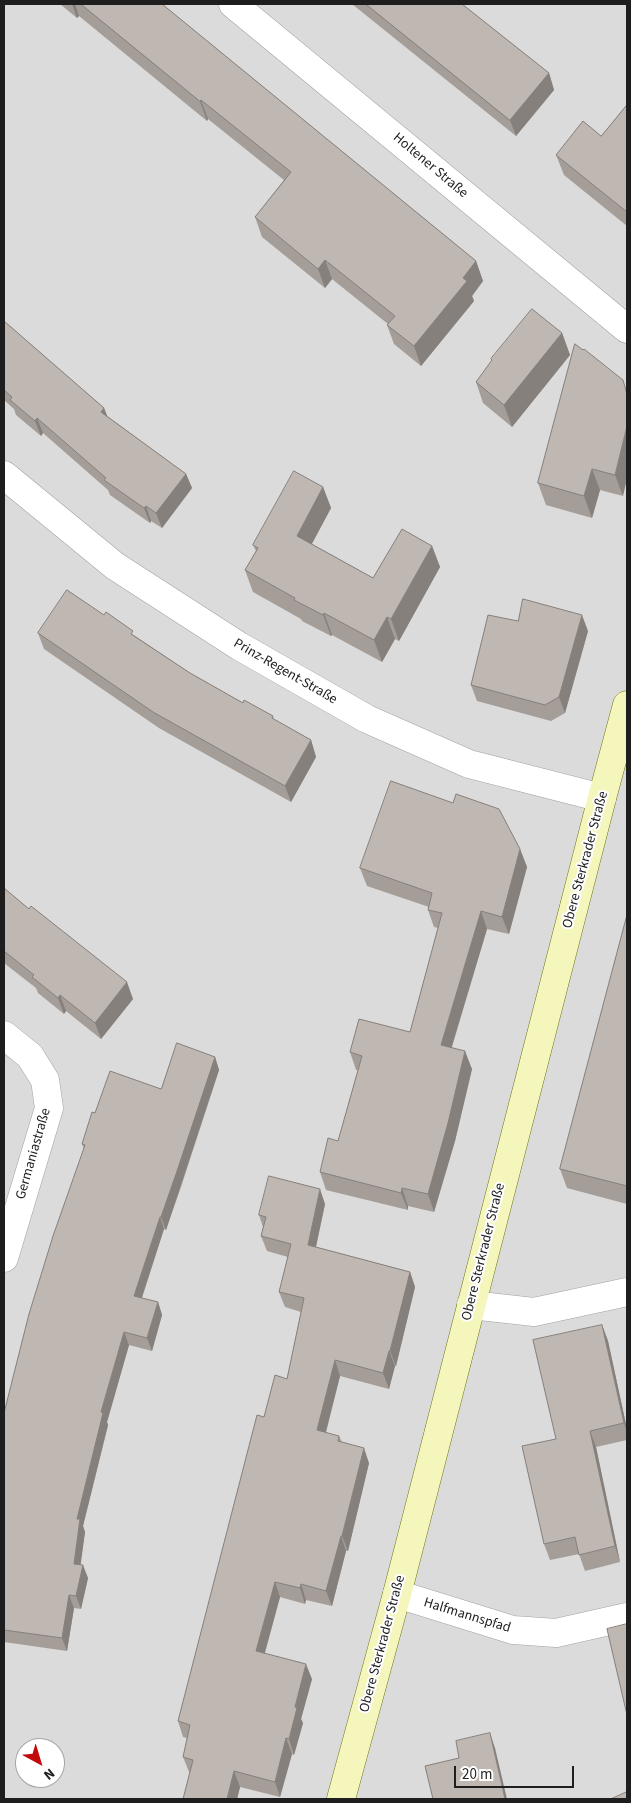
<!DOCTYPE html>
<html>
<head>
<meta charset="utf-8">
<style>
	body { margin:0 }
	#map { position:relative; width:631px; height:1803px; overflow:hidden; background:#efebe5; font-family:"Source Sans 3",sans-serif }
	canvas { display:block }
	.frame { position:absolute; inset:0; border:5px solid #1e1e1e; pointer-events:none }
	.north { position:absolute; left:15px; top:1738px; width:50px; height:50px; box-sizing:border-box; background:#fff; border:1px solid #a5a5a5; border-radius:50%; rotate:141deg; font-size:14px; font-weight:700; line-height:20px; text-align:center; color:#1e1e1e }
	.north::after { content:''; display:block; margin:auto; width:18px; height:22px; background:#c20a0d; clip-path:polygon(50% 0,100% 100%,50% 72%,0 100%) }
	.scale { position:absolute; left:454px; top:1766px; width:120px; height:22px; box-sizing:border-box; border:2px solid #1e1e1e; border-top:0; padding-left:6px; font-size:15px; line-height:18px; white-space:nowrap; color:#1e1e1e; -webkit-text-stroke:4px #fff; paint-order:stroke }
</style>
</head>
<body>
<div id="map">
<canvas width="631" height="1803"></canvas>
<div class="frame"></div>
<div class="north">N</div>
<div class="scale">20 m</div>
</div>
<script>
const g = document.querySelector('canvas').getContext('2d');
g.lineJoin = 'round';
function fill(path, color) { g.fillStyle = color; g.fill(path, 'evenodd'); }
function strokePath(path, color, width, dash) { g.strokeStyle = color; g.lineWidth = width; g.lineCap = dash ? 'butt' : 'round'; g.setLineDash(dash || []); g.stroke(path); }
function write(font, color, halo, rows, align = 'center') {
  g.font = font + ' "Source Sans 3",sans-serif'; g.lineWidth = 4; g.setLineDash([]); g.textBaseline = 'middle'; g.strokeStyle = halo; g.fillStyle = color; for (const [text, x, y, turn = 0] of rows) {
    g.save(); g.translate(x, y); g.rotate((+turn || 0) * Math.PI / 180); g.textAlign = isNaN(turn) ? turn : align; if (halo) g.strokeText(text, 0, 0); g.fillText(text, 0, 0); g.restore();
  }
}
const residential = new Path2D(`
	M4 4H627V1799H4ZM25 1748H55V1778H25Z`);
const street = new Path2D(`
	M233 4 627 329
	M4 475 115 566 239 646 367 719 469 764 602 798
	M4 1035 30 1056 45 1080 49 1108 4 1258
	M471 1305 534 1312 627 1292
	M397 1594 513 1630 556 1633 627 1617`);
const secondary = new Path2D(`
	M341 1799 397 1594 602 798 627 705`);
const wall = new Path2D(`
	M60 4H162L476 261 483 281 472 296 474 301 421 366 394 344 387 325 388 324 332 279 325 288 262 237 255 217 284 180 208 119 207 121 79 16 77 18Z
	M352 4H462L549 73 554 90 516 136Z
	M627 105V226L564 175 556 155 601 136Z
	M4 321 104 408 107 416 186 474 192 488 162 528 151 521 150 523 110 495 108 490 43 433 41 436 16 415 14 409 4 400Z
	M562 333 570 355 512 427 483 403 476 382Z
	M575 344 623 496 600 490 592 518 546 505 538 483Z
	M323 487 331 508 312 544 373 578 432 546 440 567 399 641 395 639 382 662 332 635 331 636 302 621 301 619 253 592 245 570 256 551 253 545Z
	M104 615 190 673 243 703 273 716 274 720 311 740 316 757 291 802 159 728 44 649 38 633Z
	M518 621 588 631 565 713 551 721 477 701 471 685Z
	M520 849 527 867 509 934 487 929 452 1047 472 1069 455 1141 434 1212 408 1206V1210L326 1190 320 1172 338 1141 358 1070H356L350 1052 410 1032 438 928 434 927 428 910 429 907 367 886 360 868Z
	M4 888 133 999 101 1039 66 1011 64 1014 38 993 36 988 4 963Z
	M627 915V1204L567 1188 560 1169Z
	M215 1057 219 1070 181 1187 166 1230 164 1229 142 1298 158 1302 162 1315 152 1351 129 1345 107 1422 108 1425 83 1526 85 1532 80 1565 88 1578 81 1609 74 1608 67 1651 4 1642V1413L84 1149 82 1144 95 1113 161 1089Z
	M325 1204 316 1247 410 1272 415 1287 396 1366H395L389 1389 340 1376 326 1433 339 1436 342 1442 369 1463 348 1551H346L332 1606 306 1600 305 1604 280 1597 265 1653 312 1679 301 1719 303 1723 294 1755 292 1754 280 1797 240 1787 237 1799H183L190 1773 189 1772 183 1757 187 1738 183 1737 178 1721 264 1417 287 1379 301 1312 285 1307 279 1292 288 1257 267 1251 261 1236 263 1227 259 1215Z
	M602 1325 608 1341 627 1429V1440L596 1447 620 1562 585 1571 579 1554 550 1560 544 1544 556 1439Z`);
const shadedWall = new Path2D(`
	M72 4H75L79 16 77 18Z
	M549 73 554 90 516 136 510 120Z
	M201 100 208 119 207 121 200 101Z
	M325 260 332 279 325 288 318 269Z
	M476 261 483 281 472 296 474 301 421 366 414 346 463 278Z
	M562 333 570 355 512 427 504 405Z
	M104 408 110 423 101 412Z
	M37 418 43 433 41 436 35 421Z
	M627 426V479L623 496 615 475Z
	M592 469 600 490 592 518 584 496Z
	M186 474 192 488 162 528 156 513Z
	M323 487 331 508 304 558 297 536Z
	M146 506 151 521 150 523 144 508Z
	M432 546 440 567 399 641 391 619Z
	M324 613 332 635 331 636 323 615Z
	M582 615 588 631 565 713 559 697Z
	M387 617 395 639 382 662 374 640Z
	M311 740 316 757 291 802 285 786Z
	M520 849 527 867 509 934 502 917Z
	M481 911 487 929 447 1062 441 1045Z
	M127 982 133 999 101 1039 95 1023Z
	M60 995 66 1011 64 1014 58 998Z
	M465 1051 472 1069 455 1141 434 1212 428 1194Z
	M215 1057 219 1070 166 1230 161 1217Z
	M402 1188 408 1206V1210L401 1193Z
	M320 1189 325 1204 313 1260 308 1245Z
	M160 1217 164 1229 138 1309 134 1296Z
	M410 1272 415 1287 396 1366 390 1351Z
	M158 1302 162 1315 152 1351 147 1338Z
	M602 1325 608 1341 627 1429V1433L624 1423Z
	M124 1332 129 1345 107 1422 108 1425 83 1526 85 1532 79 1577 74 1564 77 1519 101 1412Z
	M389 1351 395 1366 389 1389 383 1373Z
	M335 1360 340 1376 322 1446 317 1430Z
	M590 1431 596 1447 620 1562 615 1546Z
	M364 1448 369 1463 348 1551 342 1536Z
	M341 1536 346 1551 332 1606 326 1591Z
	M83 1565 88 1578 81 1609 76 1596Z
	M275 1582 280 1597 261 1666 256 1651Z
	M301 1584 306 1600 305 1604 300 1588Z
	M69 1595 74 1608 67 1651 62 1638Z
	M306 1664 312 1679 301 1719 303 1723 294 1755 289 1739 295 1707Z
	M490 1733 495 1748 507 1799H505Z
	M286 1738 292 1754 280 1797 275 1782Z
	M234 1771 240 1787 237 1799H227Z`);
const building = new Path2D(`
	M81 4H162L476 261 463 278 467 281 414 346 387 325 395 316 325 260 318 269 255 217 291 172 201 100 200 101Z
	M366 4H462L549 73 510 120Z
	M627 105V212L556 155 583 121 601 136Z
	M532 309 562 333 504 405 476 382 492 360 491 359Z
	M4 321 104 408 101 412 186 474 156 513 146 506 144 508 104 480 106 478 37 418 35 421 10 400 12 397 4 390Z
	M575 344 583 350 584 349 623 380 627 394V426L615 475 592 469 584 496 538 483Z
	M294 471 323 487 297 536 373 578 402 529 432 546 391 619 387 617 374 640 324 613 323 615 294 600 295 598 245 570 258 548 253 545Z
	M67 590 104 615 106 612 133 631 131 634 190 673 243 703 244 700 273 716 272 718 311 740 285 786 153 712 38 633Z
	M523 599 582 615 559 697 545 705 471 685 488 615 518 621Z
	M391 781 453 803 456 794 499 809 520 849 502 917 481 911 441 1045 465 1051 448 1123 428 1194 402 1188 401 1193 320 1172 328 1138 338 1141 362 1056 350 1052 359 1019 410 1032 442 913 428 910 432 893 360 868Z
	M4 888 29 909 31 906 127 982 95 1023 60 995 58 998 32 977 34 975 4 951Z
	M627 915V1186L560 1169Z
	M177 1043 215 1057 176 1174 161 1217H160L134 1296 158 1302 147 1338 124 1332 101 1412 103 1413 77 1519H80L74 1564 83 1565 76 1596 69 1595 62 1638 4 1630V1413L29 1314 53 1236 85 1145 82 1144 92 1112 95 1113 110 1071 161 1089Z
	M269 1176 320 1189 308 1245 410 1272 390 1351H389L383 1373 335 1360 317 1430 339 1436 338 1441 364 1448 342 1536H341L326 1591 301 1584 300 1588 275 1582 256 1651 306 1664 295 1707 297 1708 289 1739 286 1738 275 1782 234 1771 227 1799H183L193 1760 183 1757 190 1725 178 1721 257 1415 264 1417 275 1375 287 1379 304 1298 279 1292 291 1244 261 1236 266 1217 259 1215Z
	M602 1325 624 1423 590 1431 615 1546 579 1555 575 1537 544 1544 522 1446 556 1439 533 1340Z
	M627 1624V1715L607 1629Z
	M490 1733 505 1799H433L425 1766 459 1758 456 1741Z
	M627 1792V1799H611Z`);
const streetNames = [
	["Holtener Straße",430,166,40],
	["Prinz-Regent-Straße",285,672,30],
	["Obere Sterkrader Straße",586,860,-75],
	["Germaniastraße",34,1154,-74],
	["Obere Sterkrader Straße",484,1252,-76],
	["Halfmannspfad",467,1616,17],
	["Obere Sterkrader Straße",383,1644,-75]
];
fill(residential, '#dcdbdb');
strokePath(street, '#a2a2a2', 29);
strokePath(secondary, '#67700a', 29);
strokePath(street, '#fff', 28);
strokePath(secondary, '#f4f6bb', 28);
fill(wall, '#a49d98');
fill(shadedWall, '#86807c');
fill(building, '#bfb7b1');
strokePath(building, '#86807c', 1);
write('14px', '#1e1e1e', '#fff', streetNames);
</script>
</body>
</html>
